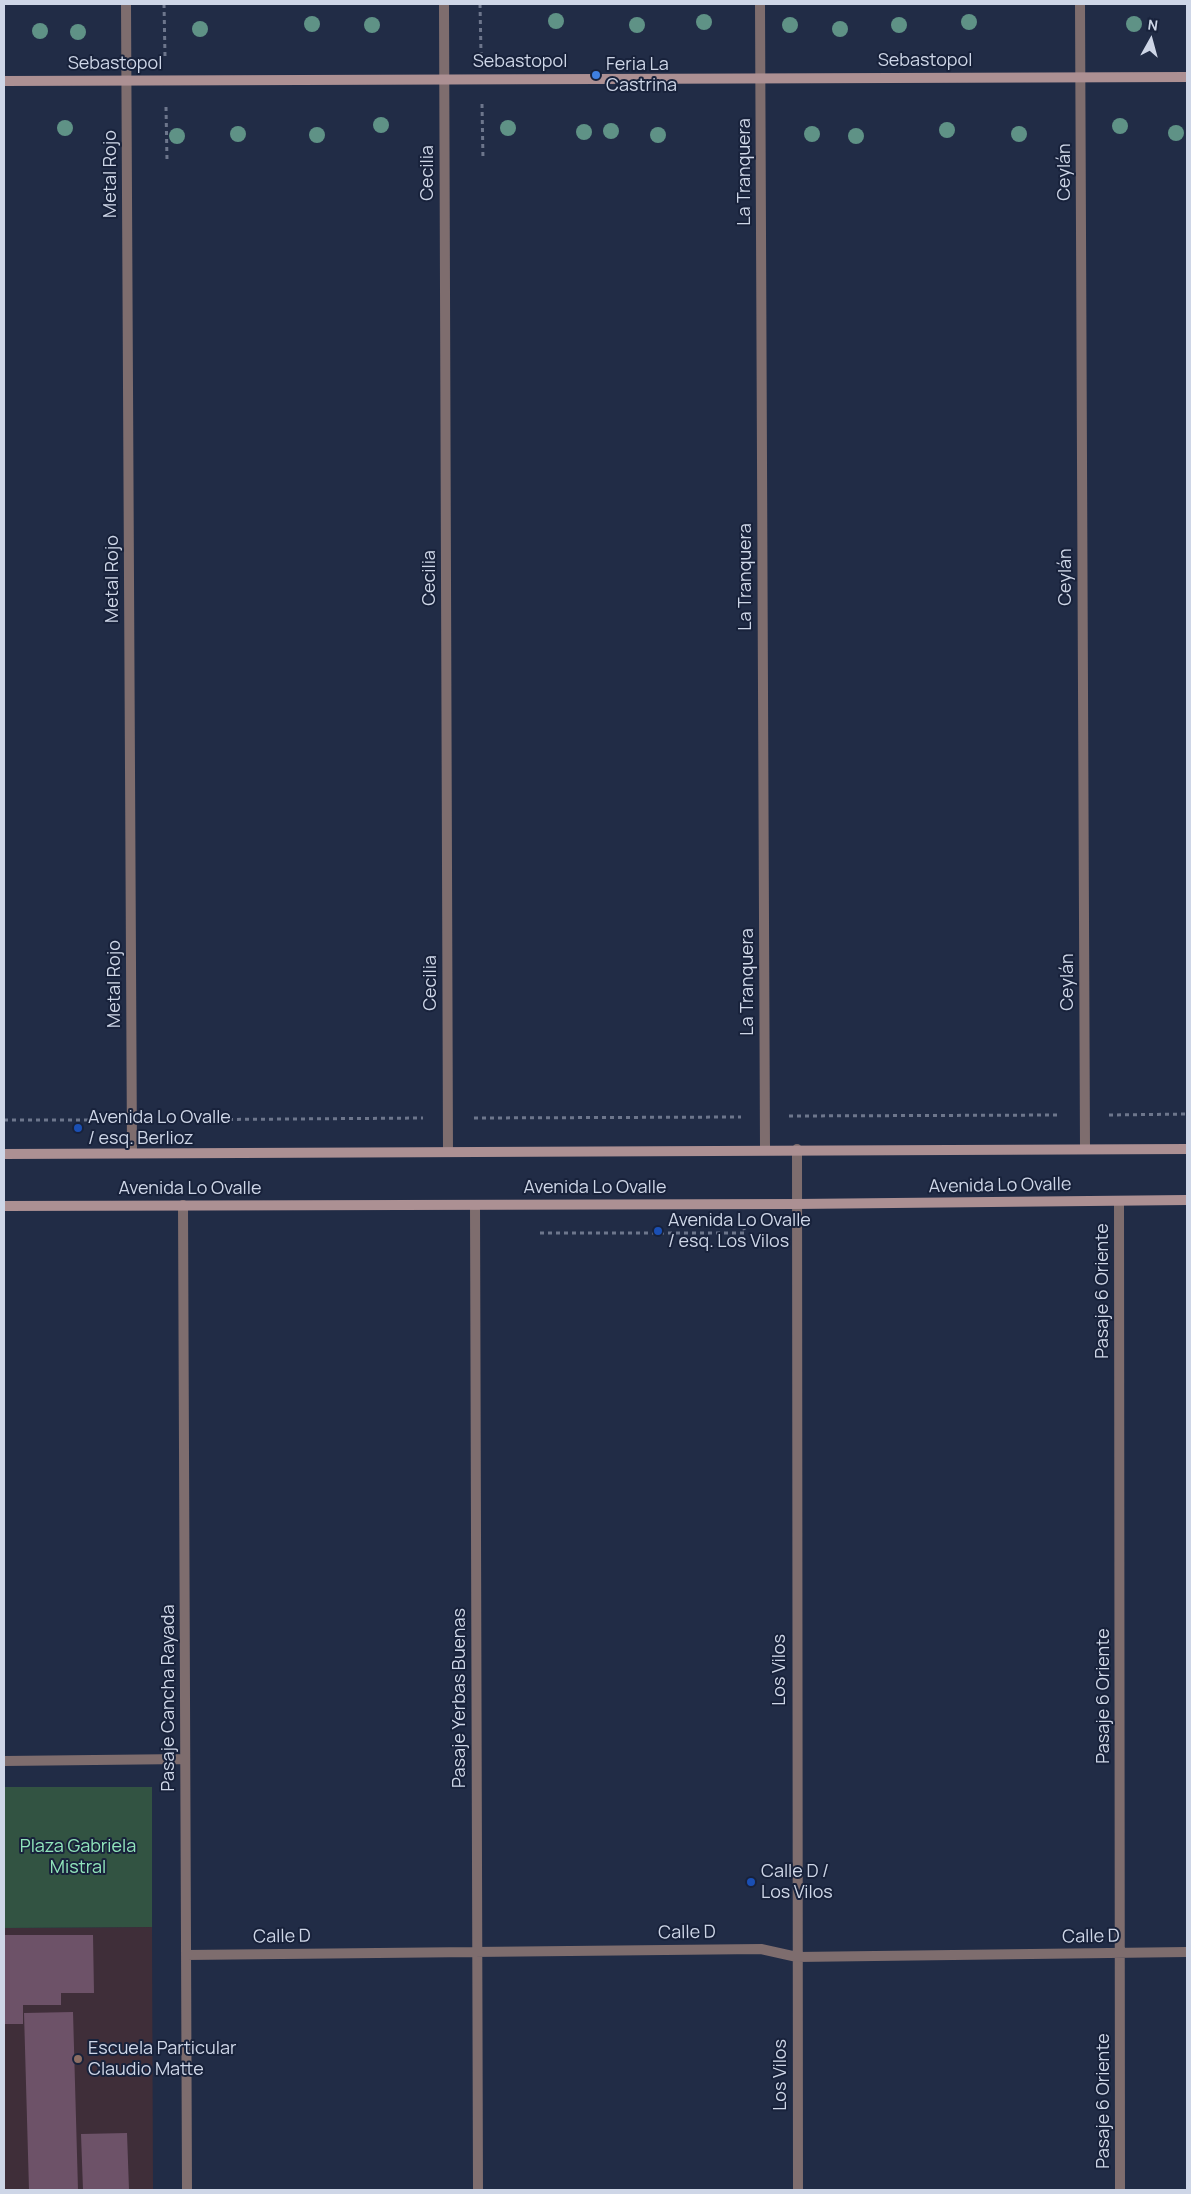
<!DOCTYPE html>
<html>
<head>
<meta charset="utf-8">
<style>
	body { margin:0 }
	#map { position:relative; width:1191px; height:2194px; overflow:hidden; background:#212c46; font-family:Manrope,sans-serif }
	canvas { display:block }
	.frame { position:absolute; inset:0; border:5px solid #ced6e7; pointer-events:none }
	.north { position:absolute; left:1126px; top:15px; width:50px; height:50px; -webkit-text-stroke:4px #18223b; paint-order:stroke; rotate:7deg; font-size:14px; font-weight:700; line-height:20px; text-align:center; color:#ced6e7 }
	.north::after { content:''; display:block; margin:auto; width:18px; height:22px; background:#ced6e7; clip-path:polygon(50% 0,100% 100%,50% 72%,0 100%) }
</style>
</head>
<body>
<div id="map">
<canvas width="1191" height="2194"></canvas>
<div class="frame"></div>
<div class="north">N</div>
</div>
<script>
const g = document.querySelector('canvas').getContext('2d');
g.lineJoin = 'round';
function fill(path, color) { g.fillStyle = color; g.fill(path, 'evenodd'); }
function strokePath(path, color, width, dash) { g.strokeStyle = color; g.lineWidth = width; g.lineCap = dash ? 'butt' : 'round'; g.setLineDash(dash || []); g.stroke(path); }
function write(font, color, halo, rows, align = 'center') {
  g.font = font + ' Manrope,sans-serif'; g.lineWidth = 4; g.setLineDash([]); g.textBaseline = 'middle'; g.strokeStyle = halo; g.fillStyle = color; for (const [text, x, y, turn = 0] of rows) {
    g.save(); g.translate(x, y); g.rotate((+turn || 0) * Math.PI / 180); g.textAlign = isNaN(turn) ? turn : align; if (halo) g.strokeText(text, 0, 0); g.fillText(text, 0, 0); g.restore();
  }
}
const education = new Path2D(`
	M152 1927 153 2190H4V1928Z`);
const green = new Path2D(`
	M4 1787H152V1927L4 1928Z`);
const building = new Path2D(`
	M4 1935H93L94 1993H61V2005H23V2024H4Z
	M73 2012 78 2190H29L24 2013Z
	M127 2133 129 2190H83L81 2134Z`);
const path = new Path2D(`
	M164 4 165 56
	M480 4 481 53
	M482 104 483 159
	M166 107 167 160
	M1109 1115 1187 1114
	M789 1116 1061 1115
	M474 1118 741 1117
	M4 1120H106
	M157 1120 423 1118
	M540 1233H745L744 1229`);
const street = new Path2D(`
	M126 4 132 1153
	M444 4 448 1151
	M760 4 765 1149
	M1080 4 1085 1149
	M797 1149 798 2190
	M1119 1201 1120 2190
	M183 1205 187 2190
	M475 1205 478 2190
	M4 1761 185 1759
	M186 1955 761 1949 797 1957 1187 1952`);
const secondary = new Path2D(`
	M4 81 1187 77
	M4 1154 1187 1149
	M4 1206 796 1204 1187 1200`);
const trees = [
	[556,21],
	[704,22],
	[969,22],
	[312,24],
	[1134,24],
	[372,25],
	[637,25],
	[790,25],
	[899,25],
	[200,29],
	[840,29],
	[40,31],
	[78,32],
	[381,125],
	[1120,126],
	[65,128],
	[508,128],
	[947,130],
	[611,131],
	[584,132],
	[1176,133],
	[238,134],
	[812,134],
	[1019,134],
	[317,135],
	[658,135],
	[177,136],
	[856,136]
];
const markers = [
	[596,75,5,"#3f7fe0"],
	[78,1128,5,"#1a4fb4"],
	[658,1231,5,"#1a4fb4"],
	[751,1882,5,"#1a4fb4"],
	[78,2059,5,"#8d6e63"]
];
const streetNames = [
	["Sebastopol",925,61],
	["Sebastopol",520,62],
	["Sebastopol",115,64],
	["La Tranquera",745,172,-90],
	["Ceylán",1065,172,-90],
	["Cecilia",428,173,-90],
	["Metal Rojo",111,174,-90],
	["La Tranquera",746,577,-90],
	["Ceylán",1066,577,-90],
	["Cecilia",430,578,-90],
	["Metal Rojo",113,579,-90],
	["La Tranquera",748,982,-90],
	["Ceylán",1068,982,-90],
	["Cecilia",431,983,-90],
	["Metal Rojo",115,984,-90],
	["Avenida Lo Ovalle",1000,1186,-1],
	["Avenida Lo Ovalle",595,1188],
	["Avenida Lo Ovalle",190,1189],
	["Pasaje 6 Oriente",1103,1291,-90],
	["Los Vilos",780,1670,-90],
	["Pasaje 6 Oriente",1104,1696,-90],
	["Pasaje Cancha Rayada",169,1698,-90],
	["Pasaje Yerbas Buenas",460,1698,-90],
	["Calle D",687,1933,-1],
	["Calle D",282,1937,-1],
	["Calle D",1091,1937,-1],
	["Los Vilos",781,2075,-90],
	["Pasaje 6 Oriente",1104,2101,-90]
];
const poiNames = [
	["Feria La",606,65],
	["Castrina",606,86],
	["Avenida Lo Ovalle",88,1118],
	["/ esq. Berlioz",88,1139],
	["Avenida Lo Ovalle",668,1221],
	["/ esq. Los Vilos",668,1242],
	["Calle D /",761,1872],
	["Los Vilos",761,1893],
	["Escuela Particular",88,2049],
	["Claudio Matte",88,2070]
];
const parkNames = [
	["Plaza Gabriela",78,1847],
	["Mistral",78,1868]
];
fill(education, '#3f2e39');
fill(green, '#325342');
fill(building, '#6d5268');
strokePath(path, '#6d768c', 3, [4, 4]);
strokePath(street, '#7e6d6e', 10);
strokePath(secondary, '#ac9093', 10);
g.fillStyle = '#5f9286';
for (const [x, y] of trees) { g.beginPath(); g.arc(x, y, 8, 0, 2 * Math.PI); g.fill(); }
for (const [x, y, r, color] of markers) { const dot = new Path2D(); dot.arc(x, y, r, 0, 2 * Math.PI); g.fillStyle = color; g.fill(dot); strokePath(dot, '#18223b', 2); }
write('18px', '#ced6e7', '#18223b', streetNames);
write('18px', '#ced6e7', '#18223b', poiNames, 'left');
write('18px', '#91e5bb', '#18223b', parkNames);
</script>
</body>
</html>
